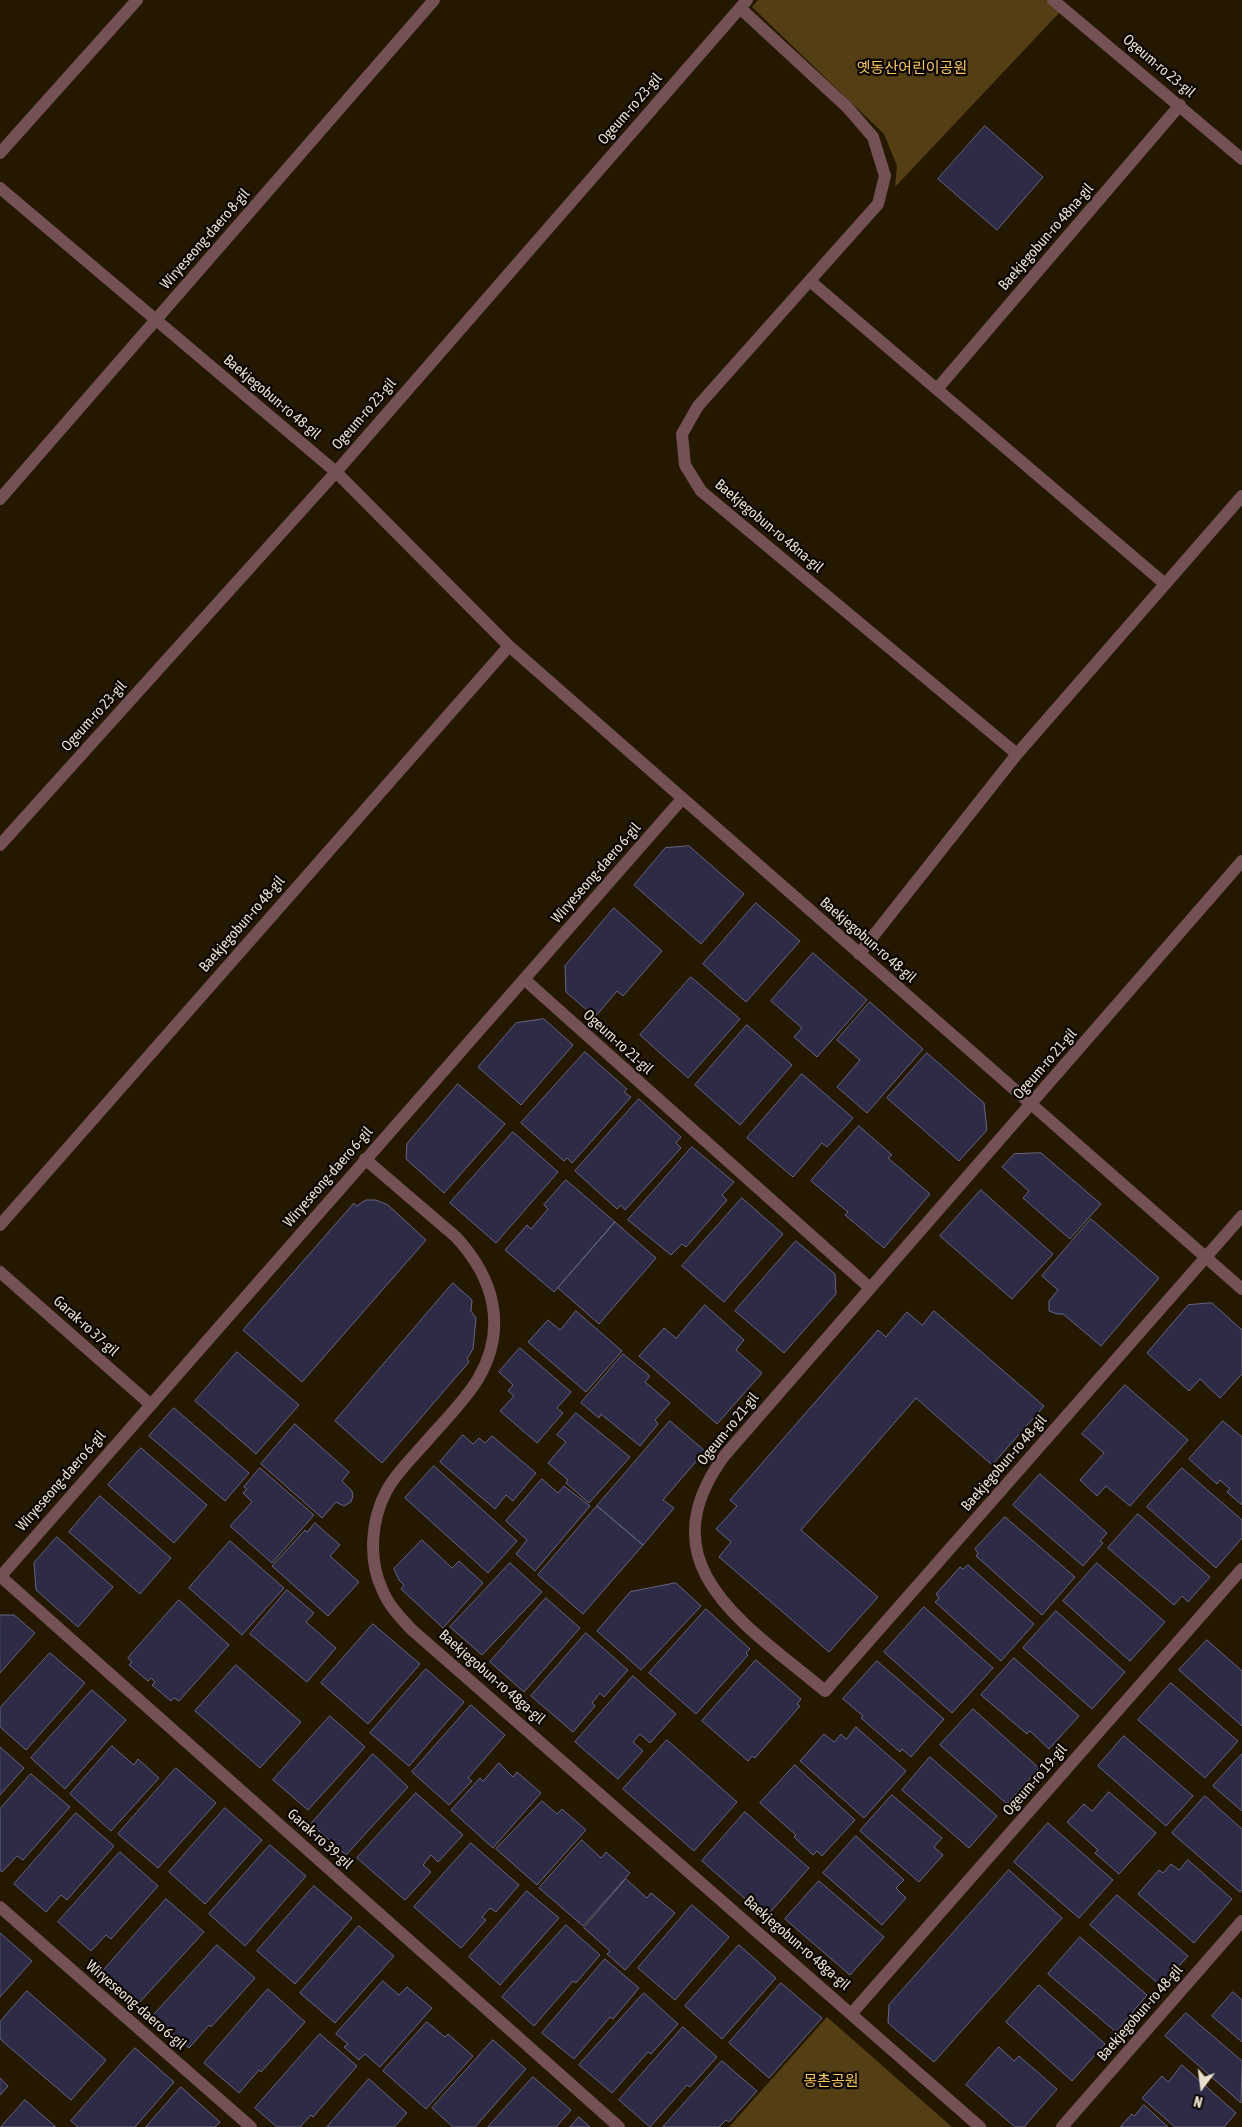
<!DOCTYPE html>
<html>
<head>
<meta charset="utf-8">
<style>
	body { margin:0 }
	#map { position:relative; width:1242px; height:2127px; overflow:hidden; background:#251800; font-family:"Asap Condensed",sans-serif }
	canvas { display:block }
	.north { position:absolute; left:1177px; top:2062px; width:50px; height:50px; -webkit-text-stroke:4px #0a0500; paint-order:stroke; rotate:195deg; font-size:14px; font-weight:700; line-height:20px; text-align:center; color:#e8dfcf }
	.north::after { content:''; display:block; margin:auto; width:18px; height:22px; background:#e8dfcf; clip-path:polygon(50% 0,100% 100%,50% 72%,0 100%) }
</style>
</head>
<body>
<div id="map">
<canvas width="1242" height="2127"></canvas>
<div class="north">N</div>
</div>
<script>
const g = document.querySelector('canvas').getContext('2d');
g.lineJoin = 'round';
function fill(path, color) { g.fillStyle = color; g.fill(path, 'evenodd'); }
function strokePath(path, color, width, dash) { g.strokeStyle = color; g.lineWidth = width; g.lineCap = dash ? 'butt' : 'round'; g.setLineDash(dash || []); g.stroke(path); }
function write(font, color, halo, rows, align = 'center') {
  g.font = font + ' "Asap Condensed","Noto Sans KR",sans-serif'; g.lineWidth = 4.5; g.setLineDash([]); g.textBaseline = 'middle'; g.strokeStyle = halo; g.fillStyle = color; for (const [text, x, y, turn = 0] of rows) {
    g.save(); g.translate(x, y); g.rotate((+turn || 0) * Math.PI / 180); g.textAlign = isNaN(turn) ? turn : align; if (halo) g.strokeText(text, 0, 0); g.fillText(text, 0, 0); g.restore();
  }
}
const green = new Path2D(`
	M758 0H1046L1060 12 895 187 897 166 884 134 752 7Z
	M827 2017 952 2127H729Z`);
const building = new Path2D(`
	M985 126 1043 177 997 230 938 179Z
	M689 846 744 894 701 944 634 885 665 848Z
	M756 903 800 941 746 1002 703 964Z
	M614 908 662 951 623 996 617 991 595 1017 566 992 565 966Z
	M813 953 867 1000 817 1057 794 1037 802 1028 771 1001Z
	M691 977 740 1019 688 1078 640 1035Z
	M870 1002 923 1049 867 1113 837 1087 860 1060 837 1040Z
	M544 1019 573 1045 521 1105 478 1067 516 1023Z
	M747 1025 792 1065 740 1125 695 1085Z
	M585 1052 627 1089 624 1092 631 1097 572 1163 567 1158 564 1161 521 1123Z
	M927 1053 984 1103 987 1130 959 1161 887 1098Z
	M802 1074 853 1118 827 1147 822 1143 793 1177 747 1138Z
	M458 1084 505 1124 444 1193 406 1159 407 1144Z
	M639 1099 681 1137 676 1143 681 1148 625 1210 621 1205 617 1209 575 1171Z
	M859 1126 892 1155 888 1158 930 1194 884 1248 845 1215 848 1212 811 1181Z
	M513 1132 558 1172 496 1243 450 1203Z
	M692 1147 734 1182 722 1195 727 1200 686 1247 682 1244 671 1255 628 1220Z
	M1041 1153 1101 1204 1070 1239 1023 1198 1029 1191 1002 1167 1014 1154Z
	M566 1180 615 1222 554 1292 505 1250 527 1225 531 1229 548 1209 544 1205Z
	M981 1190 1053 1254 1012 1299 940 1236Z
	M742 1198 783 1234 724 1302 682 1266Z
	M366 1200H376L388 1205 426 1240 302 1382 243 1330 354 1203 356 1206Z
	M1091 1219 1159 1278 1101 1346 1063 1314H1057L1049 1311V1301L1058 1290 1042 1276Z
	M615 1222 656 1258 599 1324 558 1288Z
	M796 1241 835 1274 836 1294 784 1353 735 1311Z
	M453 1283 472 1300 471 1311 476 1318 473 1349 467 1359 469 1362 382 1463 335 1421Z
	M1212 1303 1242 1330V1374L1220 1398 1200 1379 1189 1391 1147 1353 1188 1305Z
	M705 1305 744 1340 736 1350 762 1373 717 1424 639 1356 664 1328 676 1338Z
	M576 1311 622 1351 586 1392 528 1342 548 1320 560 1330Z
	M934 1311 1044 1406 992 1465 916 1398 801 1530 878 1597 829 1652 719 1557 731 1542 716 1529 737 1506 730 1500 878 1330 886 1337 907 1312 922 1325Z
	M520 1348 571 1392 557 1408 563 1413 537 1443 500 1411 514 1396 508 1391 513 1385 499 1372Z
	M237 1352 299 1405 256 1454 195 1401Z
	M623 1354 650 1376 645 1382 670 1403 655 1420 658 1424 640 1446 601 1414 599 1418 581 1403Z
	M1125 1385 1188 1440 1130 1506 1106 1486 1097 1496 1080 1480 1104 1453 1082 1434Z
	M174 1408 249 1473 225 1501 149 1436Z
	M576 1413 630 1457 589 1503 566 1483 568 1480 548 1463 566 1442 557 1435Z
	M670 1421 705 1451 663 1500 674 1508 643 1545 597 1506Z
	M1223 1421 1242 1437V1505L1227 1492 1230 1489 1220 1480 1217 1484 1189 1459Z
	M295 1424 349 1472 342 1481 352 1491 353 1496 351 1502 344 1506 336 1502 322 1518 261 1464Z
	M463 1435 473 1444 479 1438 485 1443 492 1436 536 1473 513 1501 506 1495 495 1509 440 1462Z
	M141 1448 207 1505 174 1543 108 1485Z
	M434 1466 517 1541 488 1573 405 1498Z
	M260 1468 314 1515 272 1563 230 1526 252 1502 243 1493 247 1489 244 1487Z
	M1182 1468 1242 1520V1538L1216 1568 1147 1507Z
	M1040 1474 1107 1533 1100 1541 1103 1543 1083 1566 1013 1505Z
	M542 1479 558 1493 564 1486 590 1506 535 1571 516 1554 527 1540 506 1521Z
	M100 1496 171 1558 140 1594 69 1532Z
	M597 1506 643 1545 583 1614 538 1575Z
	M1138 1514 1210 1577 1188 1602 1182 1596 1174 1605 1108 1548Z
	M1005 1517 1075 1577 1042 1615 976 1556 978 1553 975 1549Z
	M315 1523 340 1545 330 1556 359 1582 328 1616 272 1566 305 1530 307 1532Z
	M57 1537 113 1587 78 1627 36 1590 34 1563Z
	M422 1540 452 1568 459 1561 483 1583 443 1628 401 1589 404 1585 399 1580 394 1569Z
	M230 1541 284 1588 242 1635 189 1588Z
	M510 1563 542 1592 482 1655 450 1627Z
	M1097 1563 1165 1622 1130 1661 1063 1601Z
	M968 1565 1034 1624 1001 1661 935 1602 939 1598 936 1594 960 1567 963 1569Z
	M676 1583 701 1606 641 1670 597 1631 630 1592Z
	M287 1590 314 1613 306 1622 336 1648 307 1682 250 1634Z
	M546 1598 580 1628 524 1692 490 1662Z
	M179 1600 229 1645 179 1701 174 1698 171 1701 152 1685 155 1682 151 1678 148 1681 129 1665 132 1662 128 1658Z
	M924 1607 993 1668 952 1713 884 1652Z
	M706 1609 750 1649 746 1653 748 1655 696 1714 649 1673Z
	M1056 1611 1125 1672 1092 1709 1023 1648Z
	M0 1615H14L35 1633 0 1673Z
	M373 1624 420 1664 368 1724 321 1683Z
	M586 1633 628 1670 604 1697 600 1693 592 1703 595 1706 573 1732 531 1696Z
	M1207 1640 1242 1671V1726L1179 1670Z
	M50 1653 85 1683 26 1750 0 1727V1708Z
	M1014 1658 1079 1716 1049 1749 1030 1731 1027 1734 981 1695Z
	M756 1660 801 1699 797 1704 800 1706 755 1758 752 1756 748 1761 702 1721Z
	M877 1661 944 1719 911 1757 902 1749 900 1752 861 1718 863 1716 843 1699Z
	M236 1665 301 1722 260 1768 195 1711Z
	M426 1669 464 1702 409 1766 370 1733Z
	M633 1676 676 1714 650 1743 640 1734 633 1742 643 1751 618 1779 575 1742Z
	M1171 1683 1238 1741 1205 1778 1138 1720Z
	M92 1690 126 1720 65 1789 31 1758Z
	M471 1705 505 1735 468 1778 472 1781 449 1805 412 1772Z
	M973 1709 1039 1768 1007 1804 940 1745Z
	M330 1716 365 1747 308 1810 273 1780Z
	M856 1727 906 1771 864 1818 800 1761 824 1734 834 1742 841 1734 846 1739Z
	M1124 1736 1193 1796 1166 1826 1098 1766Z
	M667 1740 737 1802 694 1851 623 1789Z
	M112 1746 134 1765 138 1759 159 1778 111 1831 70 1794Z
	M0 1747 24 1768 0 1795Z
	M373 1754 408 1787 346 1855 311 1824Z
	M1242 1754V1811L1213 1786Z
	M930 1757 997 1816 969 1848 902 1790Z
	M499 1763 513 1777 517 1772 541 1793 493 1848 451 1810 480 1778 483 1781Z
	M795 1765 855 1820 822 1856 817 1851 813 1855 794 1837 796 1835 760 1803Z
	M176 1768 216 1803 158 1868 118 1834Z
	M31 1774 70 1807 23 1860 17 1856 2 1872 0 1870V1809Z
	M1109 1792 1156 1833 1119 1874 1095 1853 1098 1850 1067 1822 1084 1804 1092 1811Z
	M416 1793 463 1835 438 1862 431 1855 423 1865 431 1872 405 1900 357 1858Z
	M892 1795 942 1838 934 1847 943 1855 919 1882 860 1831Z
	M1205 1796 1242 1829V1890L1240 1892 1172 1833Z
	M542 1801 557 1814 562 1809 586 1830 537 1885 496 1849Z
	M225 1808 262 1840 205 1904 169 1872Z
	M745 1812 809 1868 766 1917 702 1861Z
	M76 1813 114 1846 67 1900 61 1895 46 1912 14 1884Z
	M1048 1823 1113 1880 1079 1918 1014 1862Z
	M856 1836 904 1880 896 1888 906 1898 882 1925 823 1873Z
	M582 1840 601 1858 606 1852 630 1873 583 1926 539 1888Z
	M471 1843 519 1885 496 1912 490 1908 482 1917 486 1920 461 1948 414 1907Z
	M270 1845 306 1876 245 1946 209 1914Z
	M120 1852 158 1886 111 1939 106 1935 91 1951 58 1922Z
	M1188 1860 1232 1899 1194 1943 1138 1894 1159 1870 1163 1873 1171 1864 1179 1870Z
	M1009 1870 1062 1918 934 2062 888 2023 889 2005Z
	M626 1879 647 1898 651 1893 675 1913 625 1970 607 1954 610 1951 584 1928Z
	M819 1881 884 1937 850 1975 785 1919Z
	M314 1886 352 1918 295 1984 257 1951Z
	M527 1891 559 1918 500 1985 469 1957Z
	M1117 1895 1188 1956 1161 1986 1090 1925Z
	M166 1899 204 1932 138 2004 102 1972Z
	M692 1905 729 1937 675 2000 638 1968Z
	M566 1925 600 1955 576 1983 573 1981 534 2026 502 1997Z
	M359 1926 394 1956 335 2023 300 1993Z
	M0 1933 32 1961 0 1997Z
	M1080 1937 1147 1995 1116 2032 1048 1974Z
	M217 1945 255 1978 211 2027 209 2025 189 2048 152 2017Z
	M739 1945 776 1978 722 2039 685 2006Z
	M605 1959 639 1988 613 2019 610 2017 574 2059 542 2033Z
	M383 1981 399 1995 407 1987 432 2008 380 2067 365 2054 359 2060 344 2047 348 2044 336 2034Z
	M781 1983 822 2018 769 2078 729 2043Z
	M1039 1985 1105 2044 1072 2081 1006 2022Z
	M268 1989 305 2022 261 2072 259 2070 239 2093 204 2063Z
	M27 1991 106 2060 71 2100 0 2039V2022Z
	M1233 1992 1242 2000V2042L1212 2016Z
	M644 1993 678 2024 651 2054 648 2052 612 2093 579 2065Z
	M1186 2013 1242 2061 1241 2103 1165 2036Z
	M427 2022 445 2037 448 2034 473 2056 426 2109 383 2071Z
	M683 2027 717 2057 690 2087 687 2085 650 2127 619 2100Z
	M320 2034 357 2066 313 2117 311 2115 300 2127H277L255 2108Z
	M493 2040 526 2069 475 2127H453L432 2108Z
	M999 2047 1014 2061 1019 2056 1057 2089 1024 2127H1015L966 2085Z
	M135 2048 174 2082 135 2127H78L71 2121Z
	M722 2061 757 2091 729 2122 726 2120 719 2127H663Z
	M1182 2065 1236 2113 1224 2127H1175L1142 2098 1162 2076 1168 2082Z
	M533 2077 571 2110 556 2127H488Z
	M0 2078 8 2086 0 2095Z
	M369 2079 407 2113 394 2127H327Z
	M181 2087 220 2122 215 2127H146Z
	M25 2100 56 2127H1Z
	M1144 2105 1168 2127H1120L1132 2114 1134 2116Z
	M579 2117 590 2127H570Z`);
const minor = new Path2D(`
	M1053 0 1242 159
	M740 8 847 107 873 137 885 176 878 204 698 406 682 434 685 465 701 491 1017 754
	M0 153 137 0
	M0 188 336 472 509 646 1242 1289
	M810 281 1165 584
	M937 389 1180 105
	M0 499 434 0
	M0 845 336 472 747 0
	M1242 861 725 1455C642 1566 748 1626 825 1691L1242 1216
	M859 954 1017 754 1242 496
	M524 979 870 1288
	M365 1159 456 1237C494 1278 508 1328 478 1379 464 1402 443 1422 425 1443 412 1458 396 1473 387 1490 371 1519 368 1559 382 1589 388 1605 400 1617 411 1629L980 2127
	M0 1225 509 646
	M0 1272 150 1404
	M0 1576 619 2127
	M0 1577 682 799
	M0 1907 251 2127
	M852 2013 1242 1569
	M1062 2127 1242 1921`);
const streetNames = [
	["Ogeum-ro 23-gil",1159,66,40],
	["Ogeum-ro 23-gil",630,109,-49],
	["Baekjegobun-ro 48na-gil",1046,237,-49],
	["Wiryeseong-daero 8-gil",205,239,-49],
	["Baekjegobun-ro 48-gil",272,397,40],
	["Ogeum-ro 23-gil",364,414,-49],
	["Baekjegobun-ro 48na-gil",769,526,40],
	["Ogeum-ro 23-gil",94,716,-48],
	["Wiryeseong-daero 6-gil",596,873,-49],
	["Baekjegobun-ro 48-gil",242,924,-49],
	["Baekjegobun-ro 48-gil",868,940,41],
	["Ogeum-ro 21-gil",618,1042,42],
	["Ogeum-ro 21-gil",1045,1064,-49],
	["Wiryeseong-daero 6-gil",328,1177,-49],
	["Garak-ro 37-gil",86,1326,42],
	["Ogeum-ro 21-gil",728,1429,-51],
	["Baekjegobun-ro 48-gil",1004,1463,-49],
	["Wiryeseong-daero 6-gil",61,1481,-49],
	["Baekjegobun-ro 48ga-gil",492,1677,41],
	["Ogeum-ro 19-gil",1035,1780,-49],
	["Garak-ro 39-gil",320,1839,42],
	["Baekjegobun-ro 48ga-gil",797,1943,41],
	["Wiryeseong-daero 6-gil",136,2005,41],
	["Baekjegobun-ro 48-gil",1140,2013,-49]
];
const parkNames = [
	["옛동산어린이공원",912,68],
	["몽촌공원",831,2081]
];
fill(green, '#533f13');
fill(building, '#2d2b46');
strokePath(building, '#676585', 1);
strokePath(minor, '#745154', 12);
write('15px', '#e8dfcf', '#0a0500', streetNames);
write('15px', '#f9c75e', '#0a0500', parkNames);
</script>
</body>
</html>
